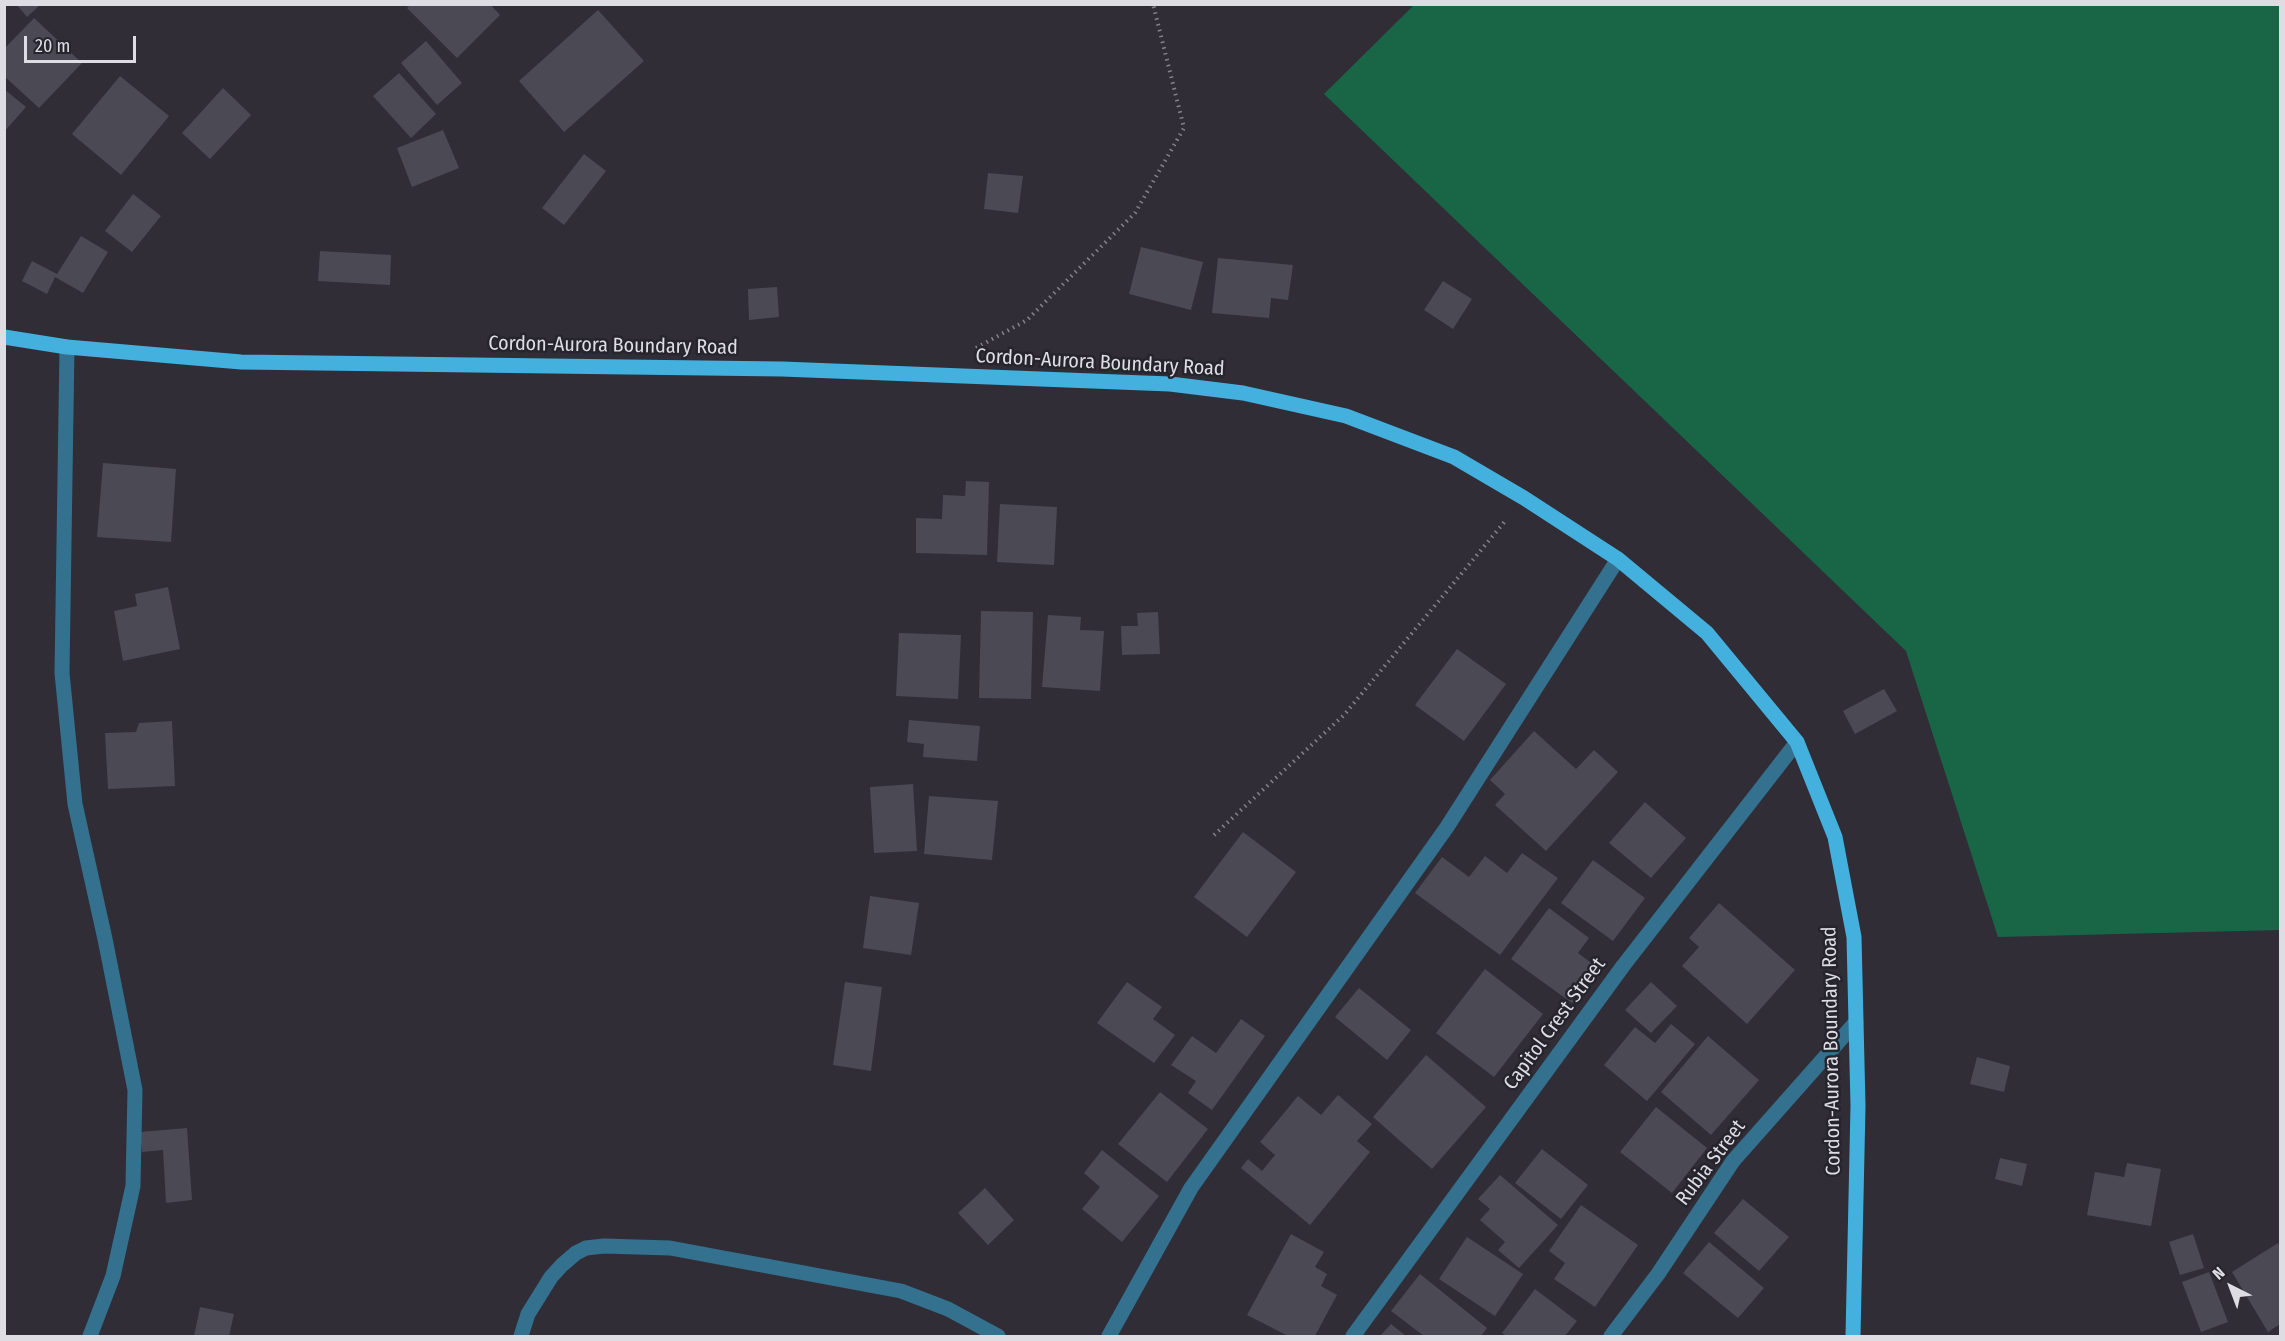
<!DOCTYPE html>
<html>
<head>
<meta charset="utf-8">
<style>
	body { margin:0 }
	#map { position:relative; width:2285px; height:1341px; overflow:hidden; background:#302d37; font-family:"Fira Sans Condensed",sans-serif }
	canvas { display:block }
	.frame { position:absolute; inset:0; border:6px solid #dedde3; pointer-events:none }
	.north { position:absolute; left:2201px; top:1257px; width:60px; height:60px; -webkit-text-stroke:4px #26242d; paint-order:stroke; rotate:318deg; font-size:16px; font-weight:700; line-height:24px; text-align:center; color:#dedde3 }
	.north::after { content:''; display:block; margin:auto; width:21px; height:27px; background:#dedde3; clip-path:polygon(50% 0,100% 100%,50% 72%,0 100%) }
	.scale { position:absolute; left:24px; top:36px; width:112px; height:27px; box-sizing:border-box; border:3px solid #dedde3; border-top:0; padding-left:8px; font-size:18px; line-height:21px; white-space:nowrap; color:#dedde3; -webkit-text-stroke:4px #26242d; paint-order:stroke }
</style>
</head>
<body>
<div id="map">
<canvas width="2285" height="1341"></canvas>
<div class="frame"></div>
<div class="north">N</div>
<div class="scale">20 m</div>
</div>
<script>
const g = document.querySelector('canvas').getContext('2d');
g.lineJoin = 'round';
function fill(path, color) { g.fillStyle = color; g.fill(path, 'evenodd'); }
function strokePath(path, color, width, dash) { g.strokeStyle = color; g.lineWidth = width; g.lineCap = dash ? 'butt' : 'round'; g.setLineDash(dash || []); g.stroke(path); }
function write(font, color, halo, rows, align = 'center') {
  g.font = font + ' "Fira Sans Condensed",sans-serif'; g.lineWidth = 5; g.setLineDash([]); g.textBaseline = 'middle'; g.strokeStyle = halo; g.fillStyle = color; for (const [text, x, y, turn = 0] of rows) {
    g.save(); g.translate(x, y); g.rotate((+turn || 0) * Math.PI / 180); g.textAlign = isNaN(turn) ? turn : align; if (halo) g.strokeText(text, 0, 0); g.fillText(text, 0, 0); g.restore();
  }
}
const forest = new Path2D(`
	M1414 5H2280V930L1998 937 1906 651 1324 94Z`);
const building = new Path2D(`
	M16 4H41L27 17Z
	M411 4H490L500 15 457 58 407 8Z
	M598 10 644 61 564 132 519 81Z
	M34 18 82 63 39 108 4 76V49Z
	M426 41 462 83 437 105 401 63Z
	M399 73 436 114 411 138 373 96Z
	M120 76 169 116 121 175 72 134Z
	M223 88 251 115 210 159 182 133Z
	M4 89 26 107 4 132Z
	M443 130 459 168 412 187 397 148Z
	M584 154 606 171 564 225 542 208Z
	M988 173 1023 176 1018 213 984 209Z
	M133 194 161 216 132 252 105 231Z
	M81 236 108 252 83 293 55 277 47 294 22 281 32 261 57 274Z
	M1141 247 1203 262 1191 310 1129 294Z
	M320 251 391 255 390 285 318 281Z
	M1218 258 1293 265 1288 300 1271 298 1269 318 1212 313Z
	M1443 281 1472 299 1453 329 1424 310Z
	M777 287 779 317 749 320 748 289Z
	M103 463 176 469 171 542 97 537Z
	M966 481 989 482 987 555 916 553V518L942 519 943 495 965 496Z
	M1000 504 1057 507 1054 565 997 562Z
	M168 587 180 649 123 661 114 611 137 606 135 594Z
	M981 611 1033 612 1031 699 979 698Z
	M1158 612 1160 654 1122 655 1121 626H1138L1137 613Z
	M1048 615 1081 617 1080 630 1104 631 1100 691 1042 687Z
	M899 633 961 635 958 699 896 696Z
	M1457 649 1506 684 1464 741 1415 705Z
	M1884 689 1897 711 1855 734 1843 711Z
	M909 720 980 726 977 761 923 757 924 744 907 742Z
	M172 721 175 786 108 789 105 733 136 732 139 723Z
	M1534 731 1576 769 1594 750 1618 772 1546 851 1495 805 1505 794 1490 780Z
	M913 784 917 851 874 853 870 787Z
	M929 796 998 801 992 860 924 854Z
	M1645 802 1686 838 1651 878 1609 843Z
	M1243 832 1296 872 1247 937 1194 897Z
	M1522 853 1558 878 1500 955 1415 893 1442 857 1469 877 1485 856 1507 873Z
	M1593 860 1645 898 1613 941 1561 903Z
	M870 896 919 903 911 955 863 948Z
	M1719 903 1795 970 1747 1024 1682 966 1699 947 1689 938Z
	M1549 908 1589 938 1578 953 1598 968 1572 1003 1511 959Z
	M1485 969 1543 1014 1494 1077 1436 1033Z
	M845 982 882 987 871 1071 833 1065Z
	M1127 982 1162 1007 1153 1019 1175 1035 1154 1063 1097 1023Z
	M1651 982 1677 1006 1651 1033 1625 1010Z
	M1359 988 1411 1030 1387 1060 1335 1017Z
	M1241 1019 1265 1036 1212 1110 1188 1093 1196 1081 1171 1065 1192 1036 1216 1053Z
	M1671 1024 1695 1044 1647 1101 1604 1065 1635 1027 1655 1043Z
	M1708 1036 1759 1080 1711 1135 1661 1092Z
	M1426 1055 1486 1107 1432 1169 1373 1117Z
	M1977 1057 2010 1066 2004 1092 1970 1084Z
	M1160 1092 1208 1129 1167 1182 1118 1144Z
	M1338 1095 1372 1124 1357 1141 1370 1152 1310 1225 1241 1168 1248 1159 1262 1171 1275 1155 1260 1142 1298 1096 1321 1115Z
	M1656 1107 1707 1148 1672 1193 1620 1152Z
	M187 1128 192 1200 166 1203 163 1150 142 1152 140 1132Z
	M1542 1149 1588 1185 1561 1219 1515 1183Z
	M1102 1150 1159 1196 1122 1242 1082 1209 1100 1187 1084 1173Z
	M2000 1158 2027 1164 2022 1186 1995 1179Z
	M2127 1163 2161 1169 2151 1226 2087 1215 2095 1172 2124 1177Z
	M1500 1175 1558 1225 1519 1268 1498 1250 1505 1242 1480 1220 1490 1209 1478 1199Z
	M985 1188 1014 1220 988 1245 958 1213Z
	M1743 1199 1789 1237 1759 1271 1714 1233Z
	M1581 1205 1638 1245 1595 1307 1554 1279 1565 1263 1549 1251Z
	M1291 1234 1324 1252 1315 1267 1327 1274 1321 1286 1337 1295 1315 1336H1288L1247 1315Z
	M2193 1234 2204 1268 2180 1275 2169 1242Z
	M1467 1237 1523 1274 1495 1316 1439 1279Z
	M1709 1242 1764 1288 1738 1318 1683 1273Z
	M2278 1243 2280 1247V1324L2268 1332 2232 1272Z
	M2209 1272 2228 1322 2201 1332 2182 1282Z
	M1420 1274 1487 1328 1481 1336H1424L1391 1311Z
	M1535 1289 1577 1321 1565 1336H1506L1502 1333Z
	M200 1307 234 1314 229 1336H194Z
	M1391 1324 1406 1336H1380Z`);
const path = new Path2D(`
	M976 348 1027 320 1135 213 1184 128 1153 4
	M1214 835 1344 715 1506 520`);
const street = new Path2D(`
	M67 347 62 673 75 804 105 939 135 1090 133 1186 113 1276 90 1336
	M521 1336 528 1314 551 1277 562 1265 576 1253 586 1248 604 1246 670 1248 901 1291 948 1309 998 1336
	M1109 1336 1191 1188 1447 827 1618 559
	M1353 1336 1623 966 1797 742
	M1611 1336 1658 1274 1733 1161 1856 1022`);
const primary = new Path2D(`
	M4 337 67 347 241 362 782 369 1170 384 1243 393 1346 416 1454 457 1524 498 1618 559 1707 633 1797 742 1835 837 1854 937 1858 1106 1853 1336`);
const streetNames = [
	["Cordon-Aurora Boundary Road",613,346,1],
	["Cordon-Aurora Boundary Road",1100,363,3],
	["Capitol Crest Street",1555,1024,-54],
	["Cordon-Aurora Boundary Road",1832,1051,-91],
	["Rubia Street",1711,1163,-53]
];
fill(forest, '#196646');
fill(building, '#4b4953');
strokePath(path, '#84828a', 4, [1.5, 4.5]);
strokePath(street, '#33718e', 15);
strokePath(primary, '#44b0de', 15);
write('20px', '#dedde3', '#26242d', streetNames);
</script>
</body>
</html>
